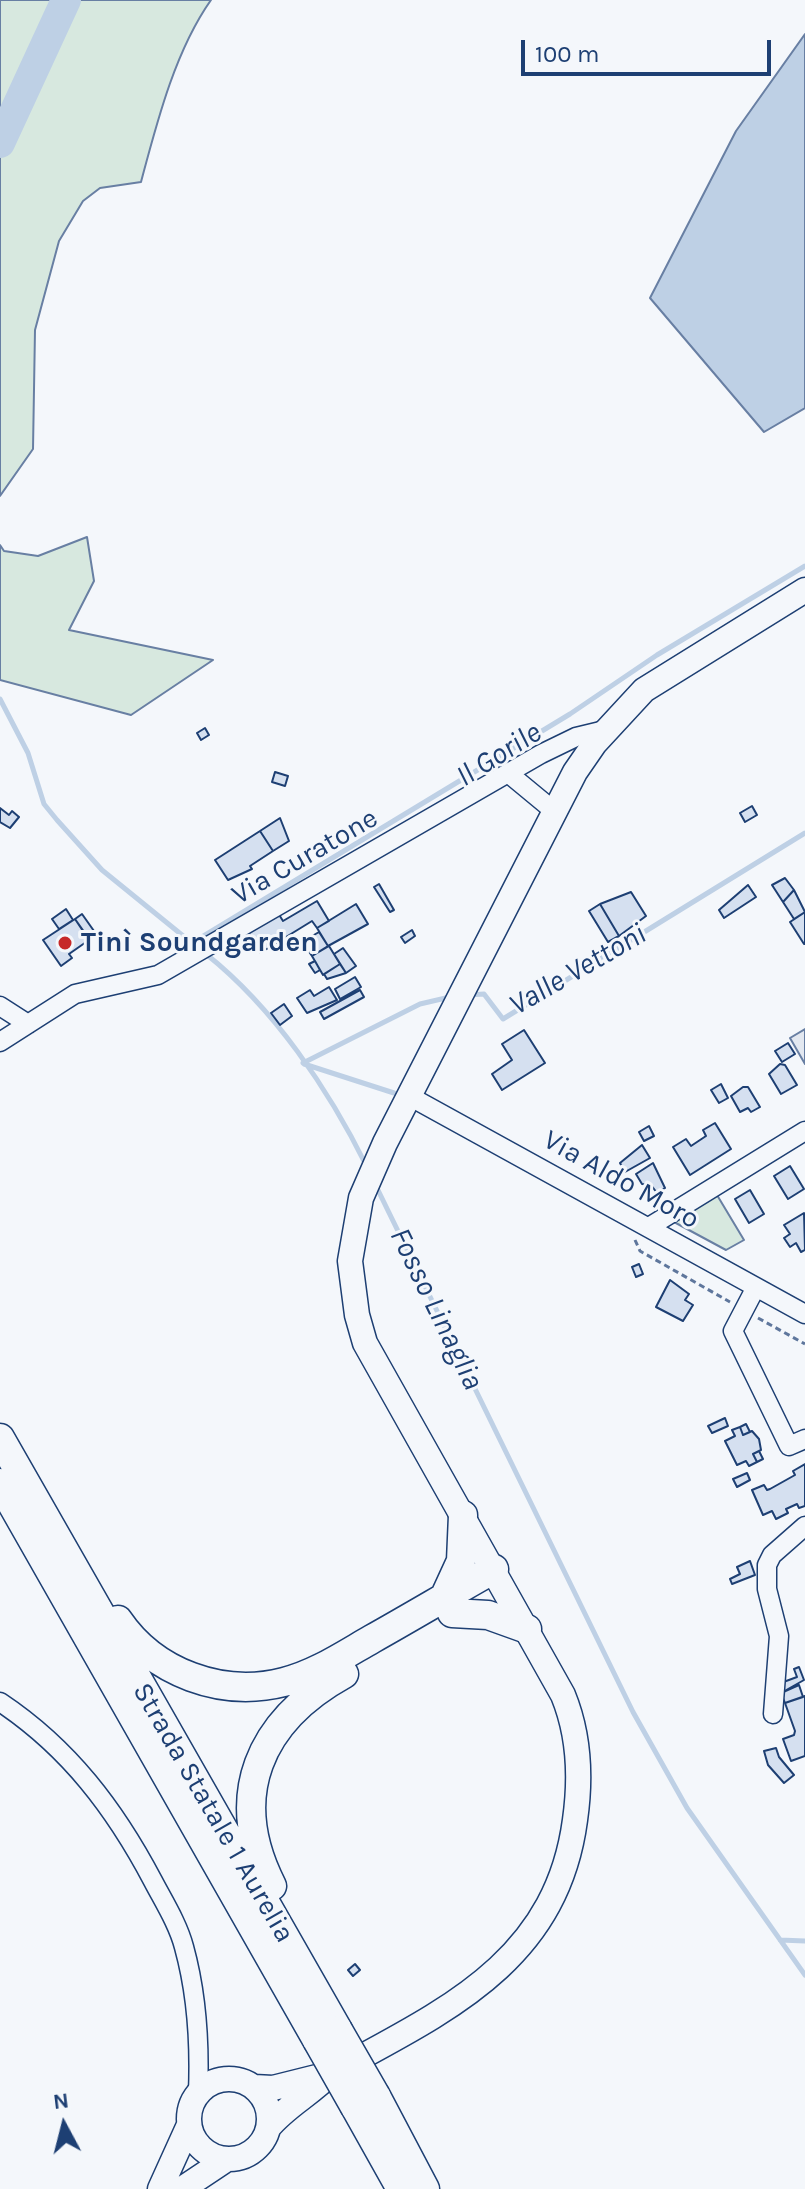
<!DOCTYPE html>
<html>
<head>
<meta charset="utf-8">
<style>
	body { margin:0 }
	#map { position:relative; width:805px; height:2189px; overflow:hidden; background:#f4f7fb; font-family:Karla,sans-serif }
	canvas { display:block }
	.north { position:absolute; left:24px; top:2085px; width:80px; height:80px; -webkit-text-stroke:6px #f4f7fb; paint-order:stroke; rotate:353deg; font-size:22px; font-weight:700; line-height:32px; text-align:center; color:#1d3f73 }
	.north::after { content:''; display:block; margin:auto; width:28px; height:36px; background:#1d3f73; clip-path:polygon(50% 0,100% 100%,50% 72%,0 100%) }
	.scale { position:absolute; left:521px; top:40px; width:250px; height:36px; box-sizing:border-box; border:4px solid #1d3f73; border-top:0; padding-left:10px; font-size:24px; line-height:28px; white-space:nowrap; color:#1d3f73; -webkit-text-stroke:6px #f4f7fb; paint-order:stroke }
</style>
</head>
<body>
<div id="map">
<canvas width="805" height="2189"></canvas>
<div class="north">N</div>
<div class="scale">100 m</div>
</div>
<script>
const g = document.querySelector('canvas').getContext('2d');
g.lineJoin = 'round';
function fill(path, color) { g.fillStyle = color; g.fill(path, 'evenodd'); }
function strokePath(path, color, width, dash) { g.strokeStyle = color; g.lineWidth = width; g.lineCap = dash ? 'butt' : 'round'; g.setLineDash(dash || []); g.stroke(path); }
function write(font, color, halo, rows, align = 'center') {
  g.font = font + ' Karla,sans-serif'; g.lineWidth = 6; g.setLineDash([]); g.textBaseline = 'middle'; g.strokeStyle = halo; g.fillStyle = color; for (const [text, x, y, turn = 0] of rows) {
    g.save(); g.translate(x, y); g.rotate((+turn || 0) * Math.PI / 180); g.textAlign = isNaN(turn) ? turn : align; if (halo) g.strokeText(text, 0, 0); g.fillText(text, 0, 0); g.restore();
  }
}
const green = new Path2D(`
	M0 0H211C175 51 157 122 141 182L100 188 83 201 59 241 35 330 33 449 0 496Z
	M87 537 94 581 69 630 213 660 131 715 0 680V545L4 551 38 556Z
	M717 1195 744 1240 726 1250 674 1222Z`);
const parking = new Path2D(`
	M805 1029V1064L790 1038Z`);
const water = new Path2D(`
	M805 34V408L764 432 650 298 736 131Z`);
const stream = new Path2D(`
	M0 699 28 753 44 804 57 820 102 870 198 948
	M192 943 570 714 657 655 805 566
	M206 954C274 1008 329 1090 367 1167
	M468 995 484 994 503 1019 805 833
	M303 1063 420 1004 450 997
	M304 1064 394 1093
	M375 1184 633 1712 687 1808 805 1975
	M780 1940 805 1941`);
const river = new Path2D(`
	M0 143 66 0`);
const building = new Path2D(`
	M205 728 209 735 201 740 197 733Z
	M275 772 288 776 285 786 272 782Z
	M752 806 757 815 745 822 740 813Z
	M0 808 9 815 12 811 19 817 10 828 0 822Z
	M280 818 289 841 273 851 260 831Z
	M260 831 273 851 250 866 252 869 228 880 215 860Z
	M785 878 794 890 783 902 772 885Z
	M379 884 394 910 390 912 374 887Z
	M748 885 756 897 724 918 719 910Z
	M794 890 805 912 794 919 783 902Z
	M631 892 646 916 619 936 600 904Z
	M317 901 329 921 317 928 312 921 260 953 248 932 278 913 283 921Z
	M356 904 368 924 328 946 317 928Z
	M600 904 619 936 608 942 589 911Z
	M66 909 73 920 59 929 52 919Z
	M805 912V944H804L790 922Z
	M82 914 94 931 87 936 75 919Z
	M75 919 89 940 69 954 72 958 61 966 43 940Z
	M412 930 415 936 405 943 401 937Z
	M319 932 328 946 312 956 302 942Z
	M329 946 340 964 323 975 312 956Z
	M343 948 356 966 346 973 334 954Z
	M315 961 320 970 315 973 309 964Z
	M340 964 346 973 327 979 324 974Z
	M355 977 361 987 340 999 335 989Z
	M329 987 337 1000 307 1013 297 998 310 990 314 996Z
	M360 990 364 997 324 1019 320 1012Z
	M284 1004 292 1016 280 1025 271 1013Z
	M524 1030 545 1063 502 1090 492 1074 512 1060 502 1044Z
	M788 1043 795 1054 782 1062 775 1051Z
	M780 1064 785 1065 797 1085 781 1094 769 1074Z
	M721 1084 728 1098 719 1103 711 1090Z
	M743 1087H748L760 1107 751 1112 748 1108 740 1112 731 1096Z
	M715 1123 731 1149 690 1175 673 1147 686 1139 691 1146 706 1136 703 1130Z
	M649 1126 654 1136 644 1141 639 1132Z
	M642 1145 650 1158 625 1172 620 1163Z
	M653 1163 665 1188 657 1193 651 1185 642 1184 636 1174Z
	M790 1166 804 1189 788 1199 774 1176Z
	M750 1190 764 1214 749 1223 735 1199Z
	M804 1213 805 1250 801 1252 796 1243 790 1247 784 1238 790 1234 784 1225Z
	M639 1264 643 1274 636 1277 632 1267Z
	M670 1280 689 1294 685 1300 693 1305 683 1321 656 1307Z
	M725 1418 728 1426 712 1433 708 1426Z
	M746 1424 750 1432 743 1435 740 1427Z
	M740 1427 743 1435 752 1431 759 1439 761 1450 753 1454 757 1462 749 1466 746 1461 737 1465 725 1441 735 1436 732 1430Z
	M759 1451 763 1459 757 1462 753 1454Z
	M805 1464V1506L799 1508 797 1504 786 1509 788 1513 776 1519 772 1511 763 1515 752 1490 764 1485 767 1490 770 1489 795 1475 793 1471Z
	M747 1473 750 1480 737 1487 733 1479Z
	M750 1561 755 1575 732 1584 730 1579 740 1574 737 1567Z
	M799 1667 804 1680 781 1693 778 1684 797 1677 794 1669Z
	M799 1685 803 1697 785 1703 781 1693Z
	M805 1696V1756L791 1761 783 1739 794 1735 795 1731 785 1703Z
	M776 1748 779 1757 794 1775 784 1783 768 1765 764 1751Z
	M355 1964 360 1970 353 1976 348 1970Z`);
const path = new Path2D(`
	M635 1240 640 1251 730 1302
	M758 1318 805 1344`);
const minor = new Path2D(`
	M508 773 554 811
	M0 1006 28 1024
	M0 1042 75 994 158 975 541 754 576 737 605 730
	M409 1096 805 1314
	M649 1227 805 1131
	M756 1287 733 1331 789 1446 805 1439
	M0 1702C69 1748 115 1809 153 1881 164 1902 178 1924 184 1947 197 1994 200 2044 198 2093
	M773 1714 779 1636 767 1589V1565L772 1555 805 1526`);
const major = new Path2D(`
	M189 2119a40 40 0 1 1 80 0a40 40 0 1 1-80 0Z
	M254 2087 273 2088 329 2074
	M268 2128C286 2106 311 2094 330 2074 443 2012 556 1963 575 1820 581 1778 579 1734 563 1695L365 1343 357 1315 350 1261 361 1198 385 1143 575 772 595 743 644 690 805 590
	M160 2189 189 2125
	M182 2189 227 2159`);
const highway = new Path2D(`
	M0 1438 338 2030
	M0 1483 317 2040
	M444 1598 461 1561 463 1515
	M452 1613 488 1615 527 1629
	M118 1620C154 1673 222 1698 284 1682 316 1674 344 1655 372 1639 413 1616 453 1592 494 1569
	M272 1886C226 1796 259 1721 344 1674
	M376 2096 425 2189
	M355 2107 401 2189`);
const highwayBridge = new Path2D(`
	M338 2030 376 2096
	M317 2040 355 2107`);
const markers = [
	[65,943,8,"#c62828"]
];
const streetNames = [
	["Via Curatone",305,857,-30],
	["Via Aldo Moro",621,1180,29],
	["Strada Statale 1 Aurelia",213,1813,60]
];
const poiNames = [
	["Tinì Soundgarden",81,943]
];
const waterNames = [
	["Il Gorile",499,755,-32],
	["Valle Vettoni",578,970,-30],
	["Fosso Linaglia",436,1309,64]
];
fill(green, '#d7e8df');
strokePath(green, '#687fa3', 2);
fill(parking, '#e3e8f0');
strokePath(parking, '#687fa3', 2);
fill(water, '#bed0e5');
strokePath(water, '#687fa3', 2);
strokePath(stream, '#bed0e5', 5);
strokePath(river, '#bed0e5', 30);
fill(building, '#d5e0f0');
strokePath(building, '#1d3f73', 2);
strokePath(minor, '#1d3f73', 21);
strokePath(major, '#1d3f73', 27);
strokePath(highway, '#1d3f73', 31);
strokePath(path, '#5e769c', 3, [6, 4]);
strokePath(minor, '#f4f7fb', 18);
strokePath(major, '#f4f7fb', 24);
strokePath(highway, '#f4f7fb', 28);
strokePath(highwayBridge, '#1d3f73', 31, []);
strokePath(highwayBridge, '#f4f7fb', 28);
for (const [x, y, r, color] of markers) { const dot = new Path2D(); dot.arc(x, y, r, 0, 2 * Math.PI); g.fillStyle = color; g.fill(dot); strokePath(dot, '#f4f7fb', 3); }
write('28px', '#1d3f73', '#f4f7fb', streetNames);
write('bold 28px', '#1d3f73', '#f4f7fb', poiNames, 'left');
write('italic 30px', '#1d3f73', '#f4f7fb', waterNames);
</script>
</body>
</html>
